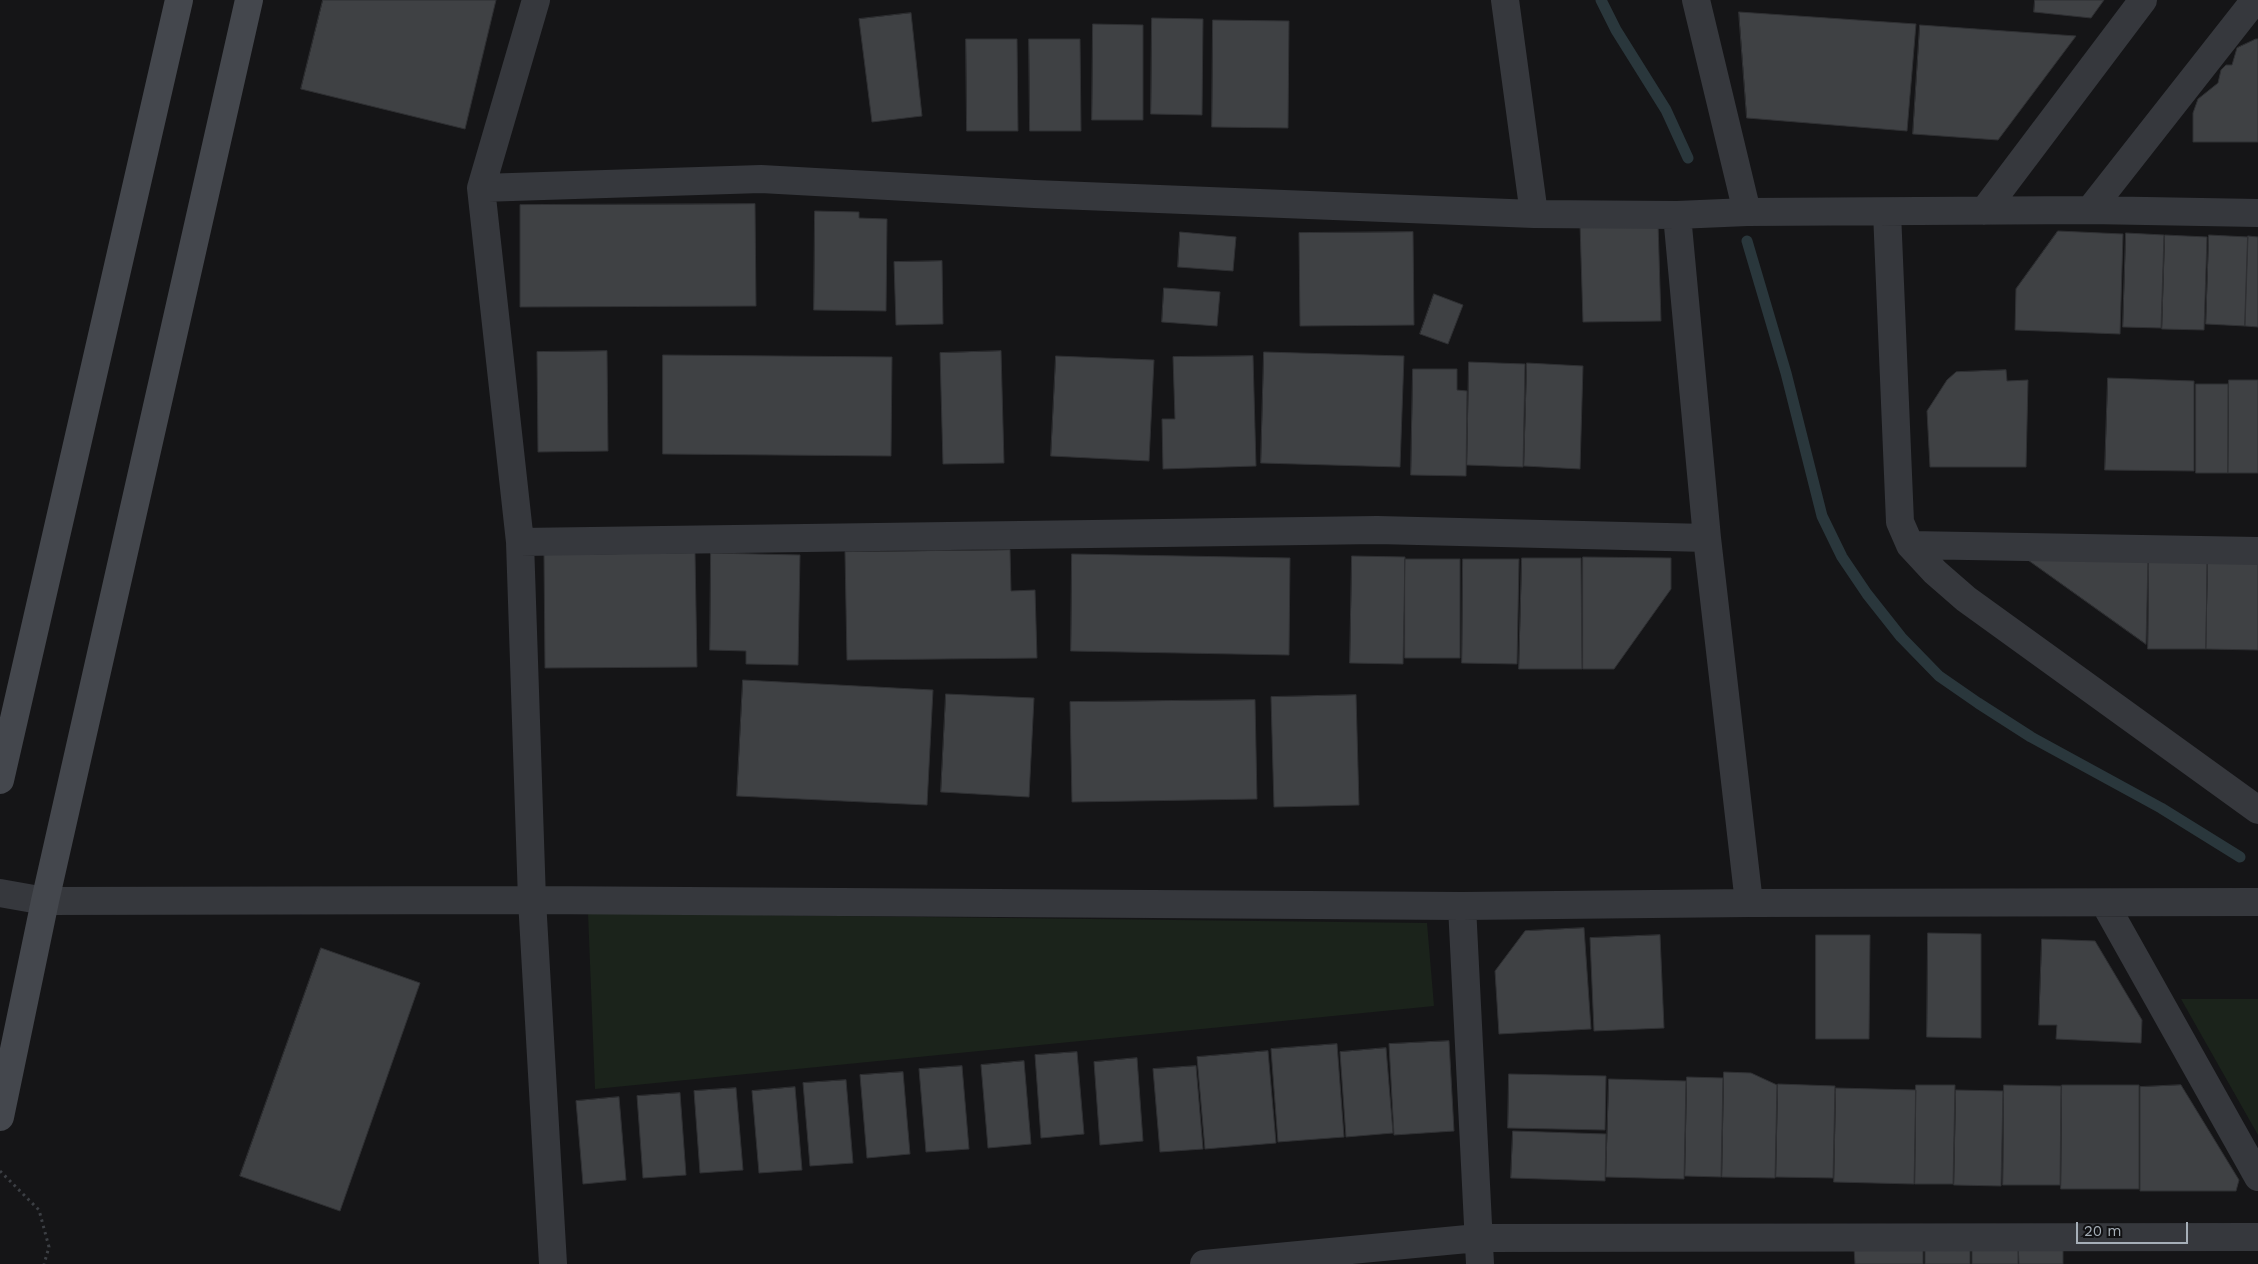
<!DOCTYPE html>
<html>
<head>
<meta charset="utf-8">
<style>
	body { margin:0 }
	#map { position:relative; width:2258px; height:1264px; overflow:hidden; background:#151517; font-family:"Work Sans",sans-serif }
	canvas { display:block }
	.scale { position:absolute; left:2076px; top:1222px; width:112px; height:22px; box-sizing:border-box; border:2px solid #a6afb8; border-top:0; padding-left:6px; font-size:15px; line-height:18px; white-space:nowrap; color:#a6afb8; -webkit-text-stroke:4px #101012; paint-order:stroke }
</style>
</head>
<body>
<div id="map">
<canvas width="2258" height="1264"></canvas>
<div class="scale">20 m</div>
</div>
<script>
const g = document.querySelector('canvas').getContext('2d');
g.lineJoin = 'round';
function fill(path, color) { g.fillStyle = color; g.fill(path, 'evenodd'); }
function strokePath(path, color, width, dash) { g.strokeStyle = color; g.lineWidth = width; g.lineCap = dash ? 'butt' : 'round'; g.setLineDash(dash || []); g.stroke(path); }
const green = new Path2D(`
	M588 913 1427 923 1434 1006 595 1089Z
	M2181 999H2258V1135Z`);
const stream = new Path2D(`
	M1601 0 1616 30 1666 110 1688 158
	M1747 241 1786 373 1822 516 1842 557 1867 594 1901 637 1939 676 1978 703 2031 737 2161 808 2240 857`);
const building = new Path2D(`
	M323 0H496L465 129 301 89Z
	M2035 0H2104L2091 18 2034 12Z
	M1739 12 1916 24 1907 131 1747 118Z
	M911 13 922 116 872 122 859 19Z
	M1152 18 1203 19 1202 115 1151 114Z
	M1213 20 1289 21 1288 128 1212 127Z
	M1093 24 1143 25V120H1092Z
	M1920 25 2076 36 1998 140 1913 134Z
	M966 39H1017L1018 131H967Z
	M1029 39H1080L1081 131H1030Z
	M2256 39H2258V142H2193V113L2198 99 2218 83 2221 70 2226 65H2232L2237 48Z
	M755 204 756 306 520 307V205Z
	M815 211 859 212V218L887 219 886 311 814 310Z
	M1658 222 1661 321 1583 322 1580 224Z
	M2058 231 2123 234 2120 334 2015 330 2016 289Z
	M1180 232 1236 237 1233 271 1178 267Z
	M1413 232 1414 325 1300 326 1299 233Z
	M2126 233 2164 235 2161 328 2123 327Z
	M2165 235 2207 237 2204 330 2162 329Z
	M2209 235 2248 237 2245 326 2206 324Z
	M2248 236 2258 237V327L2245 326Z
	M942 261 943 324 896 325 894 262Z
	M1164 288 1220 292 1217 326 1162 322Z
	M1434 294 1463 305 1448 344 1420 334Z
	M607 351 608 451 538 452 537 352Z
	M1001 351 1004 463 943 464 940 353Z
	M1264 352 1404 356 1400 467 1261 463Z
	M663 355 892 357 891 456 663 454Z
	M1056 356 1154 360 1149 461 1051 456Z
	M1253 356 1256 466 1163 469 1162 419H1175L1173 357Z
	M1469 362 1525 364 1523 467 1467 465Z
	M1527 363 1583 366 1580 469 1524 466Z
	M1413 369H1457V390L1467 391 1466 476 1411 475Z
	M2006 370 2007 381 2028 380 2026 467H1930L1927 411 1947 380 1956 372Z
	M2108 378 2194 381V471L2105 470Z
	M2229 380H2258V473H2228Z
	M2196 384H2228V473H2196Z
	M1010 550 1011 591 1035 590 1037 658 847 660 845 552Z
	M695 553 697 667 545 668 544 555Z
	M711 553 800 555 798 665 746 664V651L710 650Z
	M1072 554 1290 558 1289 655 1071 651Z
	M1352 556 1405 557 1403 664 1350 663Z
	M1583 557 1671 558V589L1614 669H1583Z
	M2024 557 2148 559 2146 644Z
	M1522 558H1581L1582 669H1519Z
	M1405 559H1460V658H1405Z
	M1463 559H1519L1517 664 1462 663Z
	M2149 560 2207 561 2206 649H2148Z
	M2208 560 2258 562V650L2206 649Z
	M743 680 933 690 927 805 737 796Z
	M946 694 1034 698 1029 797 941 792Z
	M1356 695 1359 805 1274 807 1271 697Z
	M1255 700 1257 799 1072 802 1070 702Z
	M1584 928 1591 1029 1499 1034 1495 971 1525 931Z
	M1928 933 1981 934V1038L1927 1037Z
	M1660 935 1664 1028 1594 1031 1590 938Z
	M1816 935H1870L1869 1039H1816Z
	M2042 939 2095 941 2142 1020 2141 1043 2056 1039 2057 1025H2039Z
	M321 948 420 983 340 1211 240 1176Z
	M1449 1041 1454 1131 1394 1135 1389 1044Z
	M1337 1044 1344 1137 1278 1142 1271 1049Z
	M1386 1048 1393 1133 1346 1137 1340 1052Z
	M1268 1051 1276 1143 1205 1149 1197 1057Z
	M1077 1052 1084 1134 1041 1138 1035 1055Z
	M1137 1058 1143 1141 1100 1145 1094 1062Z
	M1024 1061 1031 1144 988 1148 981 1065Z
	M962 1066 969 1149 926 1152 919 1069Z
	M1196 1066 1203 1149 1160 1152 1153 1069Z
	M903 1072 910 1154 867 1158 860 1075Z
	M1724 1072 1751 1073 1777 1085 1775 1178 1722 1177Z
	M1509 1074 1606 1076 1605 1130 1508 1128Z
	M1687 1077 1723 1078 1721 1177 1685 1176Z
	M1609 1079 1686 1081 1684 1179 1606 1177Z
	M846 1080 853 1163 810 1166 803 1083Z
	M1778 1084 1835 1086 1833 1178 1776 1177Z
	M1916 1085H1955L1953 1184H1915Z
	M2004 1085 2061 1086 2060 1185H2003Z
	M2062 1085H2139V1189H2061Z
	M2181 1085 2239 1180 2236 1191H2140V1087Z
	M795 1087 802 1170 759 1173 752 1091Z
	M736 1088 743 1170 700 1173 694 1091Z
	M1836 1088 1916 1090 1914 1184 1834 1182Z
	M1956 1090 2003 1091 2001 1186 1954 1185Z
	M680 1093 686 1175 643 1178 637 1096Z
	M619 1097 626 1180 583 1184 576 1101Z
	M1513 1131 1606 1134 1605 1181 1511 1178Z
	M2063 1244V1264H2019L2018 1245Z
	M1970 1245V1264H1925V1247Z
	M2018 1245V1264H1972V1246Z
	M1923 1247V1264H1855L1854 1248Z`);
const path = new Path2D(`
	M0 1171 39 1210 49 1247 44 1264`);
const minor = new Path2D(`
	M536 0 481 188 520 542 532 900 553 1264
	M1505 0 1534 214
	M1696 0 1747 212
	M481 188 761 179 1034 194 1534 214 1677 215 1747 212 2090 210 2258 213
	M2090 210 2255 0
	M1984 211 2143 0
	M1887 212 1900 522 1910 545 1935 572 1966 599 2258 810
	M1677 215 1707 538 1749 903
	M520 542 1377 530 1707 538
	M1910 545 2258 551
	M0 893 45 901 532 900 1462 906 1749 903 2258 902
	M2105 904 2258 1177
	M1462 906 1480 1264
	M1204 1264 1478 1238 2258 1237`);
const secondary = new Path2D(`
	M0 780 179 0
	M0 1117 45 901 249 0`);
fill(green, '#1b231b');
strokePath(stream, '#2a373c', 11);
fill(building, '#3f4144');
strokePath(building, '#2f3033', 1);
strokePath(path, '#3c3f44', 3, [2.5, 4]);
strokePath(minor, '#36383d', 28);
strokePath(secondary, '#44474d', 28);
</script>
</body>
</html>
